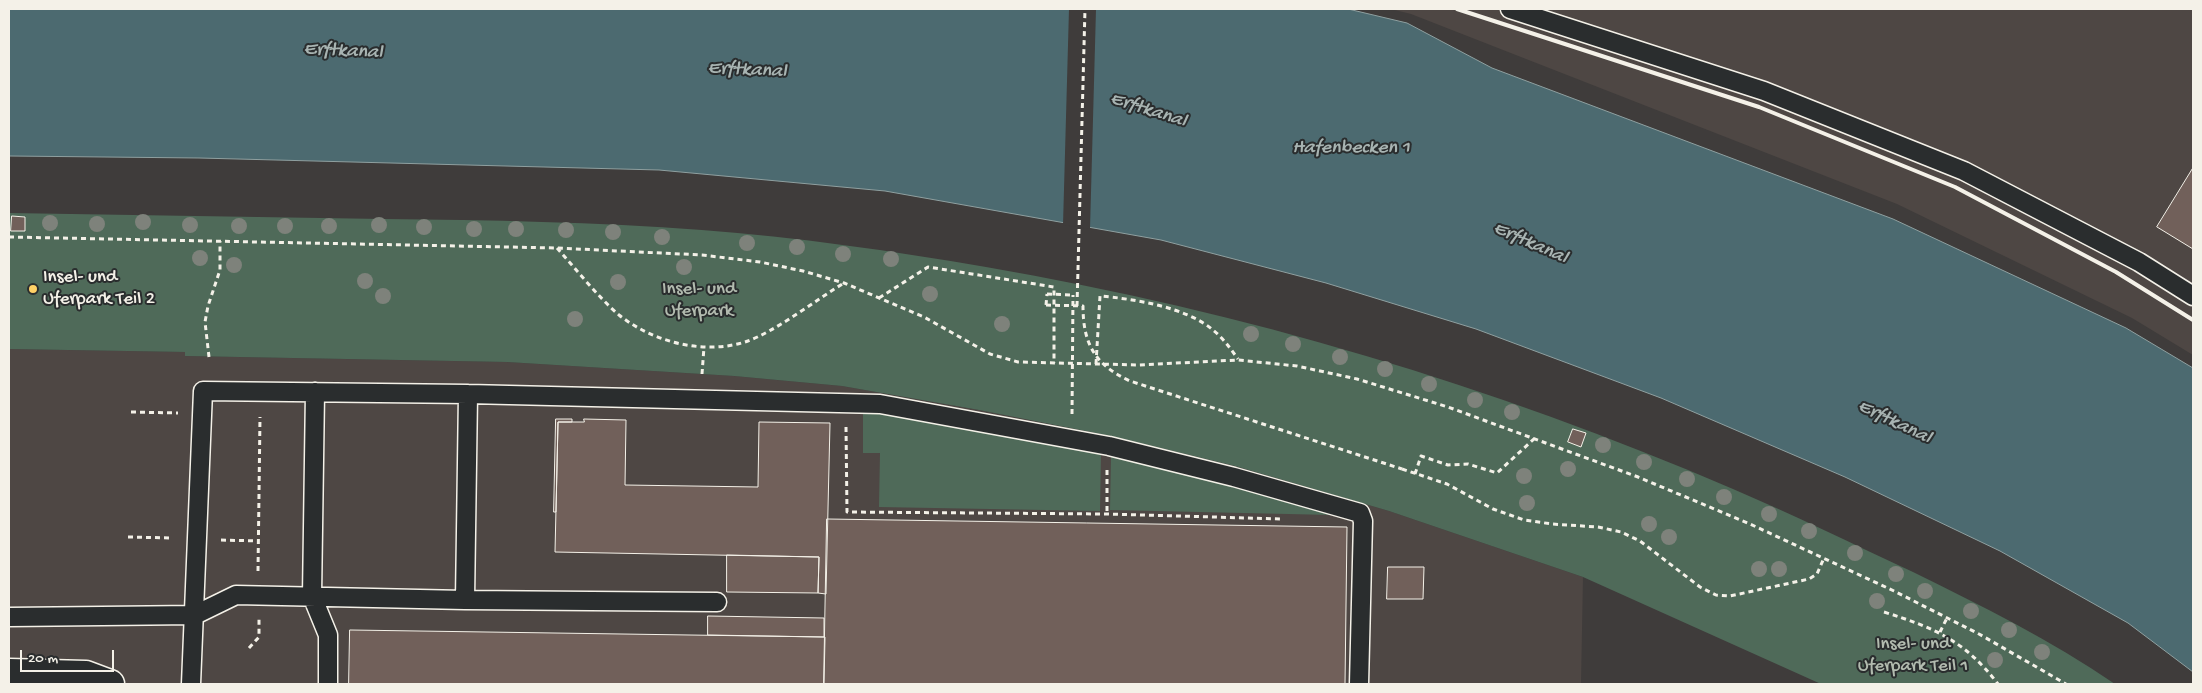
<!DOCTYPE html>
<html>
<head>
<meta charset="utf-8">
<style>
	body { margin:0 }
	#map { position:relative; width:2202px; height:693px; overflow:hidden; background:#3f3c3b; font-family:"Gochi Hand",sans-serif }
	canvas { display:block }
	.frame { position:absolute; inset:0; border:10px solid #f4f1e8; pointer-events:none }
	.scale { position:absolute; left:20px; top:650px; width:94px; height:22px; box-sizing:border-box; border:2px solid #f4f1e8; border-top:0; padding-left:6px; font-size:15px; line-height:18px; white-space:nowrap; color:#f4f1e8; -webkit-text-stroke:4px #2a2d2e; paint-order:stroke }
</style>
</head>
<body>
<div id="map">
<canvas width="2202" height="693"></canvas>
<div class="frame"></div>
<div class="scale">20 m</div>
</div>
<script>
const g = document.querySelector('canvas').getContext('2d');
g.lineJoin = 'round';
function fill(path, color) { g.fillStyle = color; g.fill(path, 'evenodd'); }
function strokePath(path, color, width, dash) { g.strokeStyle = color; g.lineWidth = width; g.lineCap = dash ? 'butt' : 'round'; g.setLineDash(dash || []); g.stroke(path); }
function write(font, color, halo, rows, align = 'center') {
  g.font = font + ' "Gochi Hand",sans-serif'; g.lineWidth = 4; g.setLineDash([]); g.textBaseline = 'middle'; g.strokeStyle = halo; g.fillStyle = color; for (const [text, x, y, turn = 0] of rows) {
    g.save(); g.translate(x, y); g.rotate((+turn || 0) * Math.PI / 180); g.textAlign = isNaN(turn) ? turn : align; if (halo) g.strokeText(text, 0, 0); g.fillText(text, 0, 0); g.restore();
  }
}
const built = new Path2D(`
	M1391 9H2193V355L2132 318 1897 204 1411 14Z
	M9 349 185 352V356L507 362 734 376 842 386 979 410 1111 436 1235 466 1389 511 1583 577 1581 684H9Z`);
const green = new Path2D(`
	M9 213C133 215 258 217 383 219 489 220 596 222 702 230 797 237 892 251 986 267 1246 312 1491 385 1733 489 1794 515 1853 544 1913 572 1982 606 2051 640 2115 684H1821L1583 577 1389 511 1235 466 1111 436 979 410 842 386 734 376 507 362 185 356V352L9 349Z
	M863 414H889L1038 440 1101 454 1100 511 879 507 880 453H863Z
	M1111 456 1238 487 1332 515 1110 510Z`);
const water = new Path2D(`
	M9 9H1348L1407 23 1492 68 1893 219 2126 328 2193 368V672L2128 623 2000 551 1845 477 1661 398 1476 329 1326 283 1161 240 885 191 659 170 199 158 9 156Z`);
const pier = new Path2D(`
	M1069 9H1096L1090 229 1063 225Z`);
const building = new Path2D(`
	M2193 168V249L2157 227Z
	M12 216 25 217V231H11Z
	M556 419H572V422H558L556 512H554Z
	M584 419 626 420 625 485 758 487 759 422 830 423 826 594 818 593 819 557 555 552 558 422H584Z
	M1573 429 1586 433 1581 447 1568 442Z
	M827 519 1347 527 1345 684H824Z
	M727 555 819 557 818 593 727 592Z
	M1388 567H1424L1423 599H1387Z
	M708 616 824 618V637L708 635Z
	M350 630 825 637 824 684H349Z`);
const path = new Path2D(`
	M9 237 557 248 702 255 760 262 803 271 844 283 924 317 990 354 1018 362 1138 365 1238 360 1297 366 1357 379 1448 407 1638 477 1750 524 1894 591 1979 634 2066 684
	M557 248C575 268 599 298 619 315 653 342 703 355 745 342 775 332 816 300 844 283
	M879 298 928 267 1054 287V363
	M1046 305 1047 294
	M1077 306 1085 9
	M209 357 205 322 208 306 220 270V241
	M1096 364 1100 296C1134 299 1186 307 1213 330 1223 338 1230 348 1238 359
	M702 374 704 347
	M131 412 178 413
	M1072 414 1073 295
	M846 427 847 512 1107 514 1283 519
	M1402 469 1447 484 1493 509 1524 520 1552 524 1598 527 1621 532 1640 541 1700 587 1716 595 1730 596 1809 579 1817 574 1824 558
	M1107 470V514
	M1415 474 1421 456 1448 465 1468 464 1497 473 1535 438
	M128 537 173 538
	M221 540 258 541
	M258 571 260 417
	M1884 612C1935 628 1965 641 1998 684
	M1940 632 1947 618
	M249 648 259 637V619`);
const service = new Path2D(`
	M1510 9 1764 91 1964 171 2139 262 2193 296
	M315 392 312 596 328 635V684
	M465 600 468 394
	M9 617 195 615 236 595 465 600 717 602
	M191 684 203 391 468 394 880 404 1109 446 1234 477 1360 513 1363 521 1359 684`);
const minor = new Path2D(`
	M9 673 86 675 110 684`);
const rail = new Path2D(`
	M1457 9 1759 107 1955 187 2116 272 2193 320`);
const pathBridge = new Path2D(`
	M1047 294 1073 295
	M1046 305 1083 306C1083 344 1095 365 1130 381L1402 469`);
const trees = [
	[143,222],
	[50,223],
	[97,224],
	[190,225],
	[379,225],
	[239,226],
	[285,226],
	[329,226],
	[424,227],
	[474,229],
	[516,229],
	[566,230],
	[613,232],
	[662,237],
	[747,243],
	[797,247],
	[843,254],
	[200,258],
	[891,259],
	[234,265],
	[684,267],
	[365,281],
	[618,282],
	[930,294],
	[383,296],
	[575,319],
	[1002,324],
	[1251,334],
	[1293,344],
	[1340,357],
	[1385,369],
	[1429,384],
	[1475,400],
	[1512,412],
	[1603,445],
	[1644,462],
	[1568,469],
	[1524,476],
	[1687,479],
	[1724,497],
	[1527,503],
	[1769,514],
	[1649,524],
	[1809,531],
	[1669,537],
	[1855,553],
	[1759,569],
	[1779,569],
	[1896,574],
	[1925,591],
	[1877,601],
	[1971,611],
	[2009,630],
	[2042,652],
	[1995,660]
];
const markers = [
	[33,289,5,"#ffd166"]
];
const poiNames = [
	["Insel- und",43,278],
	["Uferpark Teil 2",43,300]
];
const parkNames = [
	["Insel- und",699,290],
	["Uferpark",699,312],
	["Insel- und",1913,645],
	["Uferpark Teil 1",1913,667]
];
const waterNames = [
	["Erftkanal",343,52,3],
	["Erftkanal",747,71,3],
	["Erftkanal",1148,111,18],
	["Hafenbecken 1",1351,149],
	["Erftkanal",1530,244,24],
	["Erftkanal",1894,423,26]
];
fill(built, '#4e4744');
fill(green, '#4f6a59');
fill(water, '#4c6a70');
strokePath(water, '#8fa0a0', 1);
fill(pier, '#3f3c3b');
fill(building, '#71605a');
strokePath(building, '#f4f1e8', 1);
strokePath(service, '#f4f1e8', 21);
strokePath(minor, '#f4f1e8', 31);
strokePath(path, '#f4f1e8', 3, [5, 4]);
strokePath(service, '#2a2d2e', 18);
strokePath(minor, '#2a2d2e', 28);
strokePath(rail, '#f4f1e8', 4);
strokePath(pathBridge, '#f4f1e8', 3, [5, 4]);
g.fillStyle = '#7e827b';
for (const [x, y] of trees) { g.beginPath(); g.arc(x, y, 8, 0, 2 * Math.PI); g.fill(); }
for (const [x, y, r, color] of markers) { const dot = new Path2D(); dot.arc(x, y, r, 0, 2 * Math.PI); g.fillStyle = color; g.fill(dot); strokePath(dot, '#2a2d2e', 2); }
write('19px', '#f4f1e8', '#2a2d2e', poiNames, 'left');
write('19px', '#b2bbaf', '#2a2d2e', parkNames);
write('italic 20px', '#a8b4b2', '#2a2d2e', waterNames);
</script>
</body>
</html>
